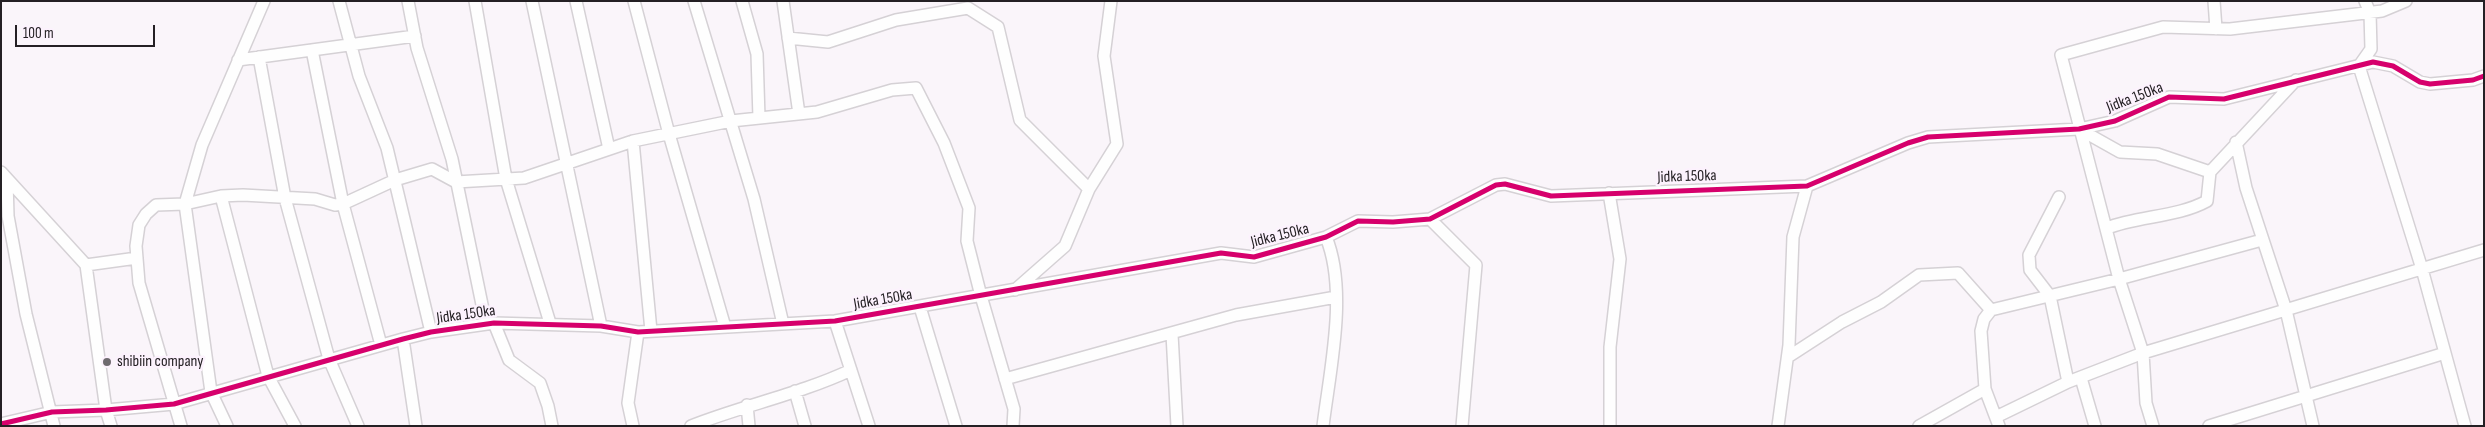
<!DOCTYPE html>
<html>
<head>
<meta charset="utf-8">
<style>
	body { margin:0 }
	#map { position:relative; width:2485px; height:427px; overflow:hidden; background:#faf5fa; font-family:"Sofia Sans Condensed",sans-serif }
	canvas { display:block }
	.frame { position:absolute; inset:0; border:2px solid #242024; pointer-events:none }
	.scale { position:absolute; left:15px; top:25px; width:140px; height:22px; box-sizing:border-box; border:2px solid #242024; border-top:0; padding-left:6px; font-size:15px; line-height:18px; white-space:nowrap; color:#242024; -webkit-text-stroke:4px #fcf2fd; paint-order:stroke }
</style>
</head>
<body>
<div id="map">
<canvas width="2485" height="427"></canvas>
<div class="frame"></div>
<div class="scale">100 m</div>
</div>
<script>
const g = document.querySelector('canvas').getContext('2d');
g.lineJoin = 'round';
function strokePath(path, color, width, dash) { g.strokeStyle = color; g.lineWidth = width; g.lineCap = dash ? 'butt' : 'round'; g.setLineDash(dash || []); g.stroke(path); }
function write(font, color, halo, rows, align = 'center') {
  g.font = font + ' "Sofia Sans Condensed",sans-serif'; g.lineWidth = 5; g.setLineDash([]); g.textBaseline = 'middle'; g.strokeStyle = halo; g.fillStyle = color; for (const [text, x, y, turn = 0] of rows) {
    g.save(); g.translate(x, y); g.rotate((+turn || 0) * Math.PI / 180); g.textAlign = isNaN(turn) ? turn : align; if (halo) g.strokeText(text, 0, 0); g.fillText(text, 0, 0); g.restore();
  }
}
const street = new Path2D(`
	M339 1 359 76 387 148 431 332
	M408 1 417 48 452 159 486 324
	M475 1 506 179 550 323
	M532 1 601 326
	M576 1 609 149
	M634 1 669 134 725 327
	M694 1 754 199 783 324
	M742 1 757 54 759 118
	M783 1 799 114
	M2214 1 2216 29
	M2365 1 2370 13 2371 49 2359 66 2422 269 2465 426
	M788 38 828 42 896 20 968 8 998 27 1020 120 1089 189
	M312 50 343 204 381 345
	M259 57 285 198 329 359 358 426
	M238 60 415 36
	M2079 129 2120 152 2157 154 2210 172 2296 80
	M633 141 651 331
	M2236 142 2246 188 2286 310 2313 426
	M1 172 86 265 106 410 111 426
	M7 180 8 216 26 314 54 426
	M1609 193 1620 259 1610 347V426
	M221 196 268 376 295 426
	M2059 197 2029 255 2030 270 2050 296 2068 382
	M1430 219 1476 265 1462 426
	M2107 228C2138 216 2178 217 2207 201L2210 172
	M86 265 137 258
	M1015 290 1065 246 1089 189 1117 144 1104 56 1111 1
	M920 307 956 426
	M835 321 869 426
	M494 323 509 360 540 383 548 406 552 426
	M1172 334 1177 426
	M403 339 416 426
	M1788 357 1842 322 1881 302 1919 275 1958 273 1991 310
	M2081 378 2095 426
	M1005 379 1236 315 1336 297
	M795 391 805 426
	M747 405 749 426
	M1996 417 2068 382 2143 353 2484 250
	M1 424 52 412 106 410 174 404 403 339 431 332 494 323 601 326 638 332 835 321 1221 253 1254 257 1326 237 1358 221 1393 222 1430 219 1496 185 1505 184 1551 196 1807 186 1908 143 1928 137 2079 129 2115 121 2169 97 2224 99 2373 62 2393 66 2420 82 2430 84 2473 80 2484 76
	M181 426 139 283 136 246 139 225 146 214 156 205 185 204 221 196 243 195 315 199 335 205 343 204 395 180 432 169 456 182 524 178 633 141 731 121 817 112 892 90 916 88 944 143 969 208 967 241 981 296 1014 409 1013 426
	M227 426 211 392 185 204 202 145 264 1
	M633 426 628 403 638 332
	M691 426C744 405 800 394 851 370
	M1323 426C1330 369 1348 291 1326 237
	M1778 426 1789 345 1793 237 1807 186
	M1919 426 1985 389
	M1999 426 1985 389 1981 331 1984 319 1991 310 2119 279 2262 240
	M2153 426 2146 403 2143 353 2119 279 2061 55 2163 27 2230 29 2382 11 2406 1
	M2209 426 2445 353`);
const cycleway = new Path2D(`
	M1 424 52 412 106 410 174 404 403 339 431 332 494 323 601 326 638 332 835 321 1221 253 1254 257 1326 237 1358 221 1393 222 1430 219 1496 185 1505 184 1551 196 1807 186 1908 143 1928 137 2079 129 2115 121 2169 97 2224 99 2373 62 2393 66 2420 82 2430 84 2473 80 2484 76`);
const markers = [
	[107,362,5,"#6f6b6f"]
];
const streetNames = [
	["Jidka 150ka",2135,98,-21],
	["Jidka 150ka",1687,177,-2],
	["Jidka 150ka",1280,236,-14],
	["Jidka 150ka",883,300,-10],
	["Jidka 150ka",466,315,-8]
];
const poiNames = [
	["shibiin company",117,362]
];
strokePath(street, '#d5d1d5', 14);
strokePath(street, '#fefefe', 11);
strokePath(cycleway, '#d6006c', 5);
for (const [x, y, r, color] of markers) { const dot = new Path2D(); dot.arc(x, y, r, 0, 2 * Math.PI); g.fillStyle = color; g.fill(dot); strokePath(dot, '#fcf2fd', 2); }
write('16px', '#242024', '#fcf2fd', streetNames);
write('16px', '#242024', '#fcf2fd', poiNames, 'left');
</script>
</body>
</html>
